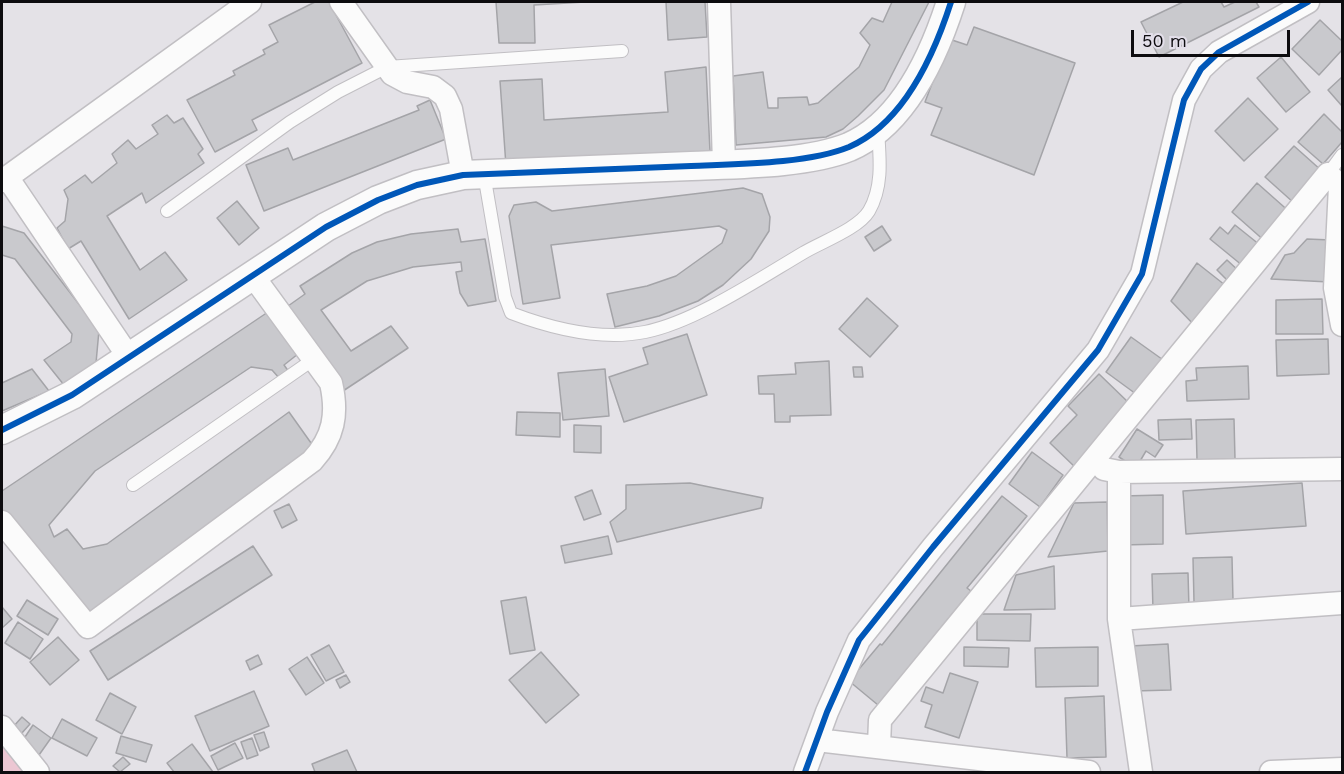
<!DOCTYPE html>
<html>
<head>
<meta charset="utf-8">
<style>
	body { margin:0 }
	#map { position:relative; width:1344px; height:774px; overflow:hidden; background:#e4e2e7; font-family:"Work Sans",sans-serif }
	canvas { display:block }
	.frame { position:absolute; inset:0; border:3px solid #0d0c0f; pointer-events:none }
	.scale { position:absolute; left:1131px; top:30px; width:159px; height:27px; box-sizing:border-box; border:3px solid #0d0c0f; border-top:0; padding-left:8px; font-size:18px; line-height:21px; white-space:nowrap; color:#0d0c0f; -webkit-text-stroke:4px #e3dfea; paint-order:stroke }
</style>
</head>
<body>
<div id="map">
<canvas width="1344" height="774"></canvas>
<div class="frame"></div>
<div class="scale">50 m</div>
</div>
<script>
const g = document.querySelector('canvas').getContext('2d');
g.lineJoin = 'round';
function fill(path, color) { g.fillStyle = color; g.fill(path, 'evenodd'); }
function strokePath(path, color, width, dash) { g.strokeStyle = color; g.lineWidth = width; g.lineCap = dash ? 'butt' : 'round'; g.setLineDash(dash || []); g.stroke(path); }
const green = new Path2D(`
	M2 727 43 772H2Z`);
const building = new Path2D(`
	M315 2H329L362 63 252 120 257 130 215 152 187 100 235 75 233 71 265 54 263 50 278 42 269 25Z
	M496 2H585L534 5 535 43H499Z
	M666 2H705L707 37 668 40Z
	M892 2H929L884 90 858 116 843 129 826 137 736 145 733 76 763 72 768 108H778V98L807 97 809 105 818 103 859 67 870 45 860 33 872 18 883 22Z
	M1183 2H1221L1224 7 1235 2H1256L1259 7 1159 57 1141 22Z
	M1320 20 1342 41V50L1319 75 1292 49Z
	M974 27 1075 63 1034 175 931 135 942 108 925 102 949 39 967 45Z
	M1281 57 1310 92 1286 112 1257 78Z
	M706 67 710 152 506 166 500 81 542 79 544 120 668 112 665 72Z
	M1342 77V106L1328 90Z
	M1248 98 1278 129 1244 161 1215 131Z
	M430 100 446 139 264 211 246 165 288 148 293 160 419 110 417 106Z
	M1324 114 1342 132V142L1323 164 1298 142Z
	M167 115 174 123 183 118 203 149 198 154 204 163 146 203 142 193 107 216 140 270 165 252 187 280 129 319 81 241 68 249 57 228 65 221 68 199 64 190 85 175 92 183 117 163 112 154 128 140 136 149 158 134 152 125Z
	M1294 146 1322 171 1294 203 1265 177Z
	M1257 183 1292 214 1267 243 1232 212Z
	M743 188 762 194 770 217 769 231 751 259 723 285 698 301 659 316 615 327 607 294 647 286 676 276 722 243 727 230 719 226 551 245 560 298 523 304 509 216 514 205 536 202 552 211Z
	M237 201 259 228 239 245 217 218Z
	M1235 225 1260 245 1243 266 1210 239 1220 227 1228 234Z
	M2 226 24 233 99 330 96 363 64 385 44 360 71 342 72 334 15 259 2 255Z
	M882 226 891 240 874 251 865 237Z
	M458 229 461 242 485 239 496 301 468 306 460 293 456 272 462 271 461 262 413 267 367 281 321 310 351 351 391 326 408 348 343 391 281 311 305 294 300 286 352 253 377 242 411 234Z
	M1307 239 1331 240 1329 282 1271 279 1285 255 1294 253Z
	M1227 260 1241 273 1231 284 1217 270Z
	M1197 263 1230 289 1197 328 1171 301Z
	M867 298 898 326 870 357 839 329Z
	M1322 299 1323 334H1276V300Z
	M268 312 298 354 284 365 289 372 280 379 272 370 251 367 95 471 49 525 54 537 67 529 83 549 107 544 289 412 316 450 84 620 2 523V491Z
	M687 334 707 395 624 422 609 377 648 364 643 348Z
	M1131 337 1166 362 1136 394 1106 372Z
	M1328 339 1329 374 1277 376 1276 340Z
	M829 361 831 415 790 416V422H775L774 394H759L758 376 796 374 795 363Z
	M1248 366 1249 399 1187 401 1186 381 1197 380 1196 368Z
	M853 367H862L863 377H854Z
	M32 369 49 391 2 411V383Z
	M605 369 609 416 563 420 558 373Z
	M1099 374 1130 404 1077 469 1050 443 1077 415 1068 406Z
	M517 412 560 413V437L516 435Z
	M1191 419 1192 439 1159 440 1158 420Z
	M1234 419 1235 459 1197 460 1196 420Z
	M574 425 601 426V453L574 452Z
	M1137 429 1163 445 1155 457 1146 451 1136 468 1119 457Z
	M1032 452 1063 475 1040 507 1009 484Z
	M690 483 763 498 761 508 617 542 610 522 626 509V485Z
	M1302 483 1306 526 1186 534 1183 491Z
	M592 490 601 514 584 520 575 497Z
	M1163 495V544L1122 545V496Z
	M1002 496 1027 516 967 588 971 591 878 705 849 681 880 644 882 645Z
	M1107 502 1108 551 1048 557 1074 503Z
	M289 504 297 520 282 528 274 511Z
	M608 536 612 554 565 563 561 546Z
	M253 546 272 575 108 680 90 651Z
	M1232 557 1233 601 1194 602 1193 558Z
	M1054 566 1055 609 1004 610 1016 575Z
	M1188 573 1189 609 1153 610 1152 574Z
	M526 597 535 650 510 654 501 601Z
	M27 600 58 619 48 635 17 616Z
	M2 607 12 619 2 628Z
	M977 614H1031L1030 641 977 640Z
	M18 622 43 639 30 659 5 643Z
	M58 637 79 660 50 685 30 662Z
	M1168 644 1171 690 1133 691 1130 646Z
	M329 645 344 672 326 681 311 655Z
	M964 647 1009 648 1008 667 964 666Z
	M1098 647V686L1036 687 1035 648Z
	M541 652 579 695 546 723 509 680Z
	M258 655 262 664 250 670 246 661Z
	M307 657 324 683 306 695 289 669Z
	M950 673 978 682 959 738 925 727 932 705 921 701 926 687 943 693Z
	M346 675 350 682 340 688 336 680Z
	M254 691 269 726 210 751 195 716Z
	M110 693 136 707 122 734 96 720Z
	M1104 696 1106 757 1067 758 1065 698Z
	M22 717 30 724 21 734 13 727Z
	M62 719 97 738 87 756 52 738Z
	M33 725 51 738 39 755 21 743Z
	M264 732 269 747 260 751 254 735Z
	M121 736 152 745 146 762 116 753Z
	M252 738 258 755 247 759 241 742Z
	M235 743 243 758 218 770 211 756Z
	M192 744 213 772H174L167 763Z
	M347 750 357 772H315L312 764Z
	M123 757 130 764 120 772 113 766Z`);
const service = new Path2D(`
	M484 174 505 297 511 313C553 329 600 341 645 332 695 322 759 279 803 253 821 242 858 229 869 211 883 187 880 159 878 131
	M1328 174 1342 155
	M167 211 290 122 338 92 387 67 622 51
	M133 485 314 359`);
const minor = new Path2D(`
	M341 2 392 74 407 82 433 87 445 96 451 109 463 175
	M719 2 724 164
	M7 177 130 359
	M2 181 250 2
	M1340 186 1335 288 1342 325
	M1104 469 1119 472 1342 469
	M1119 472V619L1141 772
	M2 522 88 627 312 461C334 437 338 414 331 383L253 276
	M1119 619 1342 603
	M2 727 38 772
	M817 740 1089 772
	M879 746 880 720 1328 174 1342 188
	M805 772 827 712 859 640 933 547 1098 350 1142 274 1184 100 1201 69 1219 52 1308 2
	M1271 772 1342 769`);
const tertiary = new Path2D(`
	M2 430 72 395 326 227 378 200 417 185 463 175C539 172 615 169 691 166 736 164 807 164 849 147 904 123 934 55 951 2`);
const cycleway = new Path2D(`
	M2 430 72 395 326 227 378 200 417 185 463 175C539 172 615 169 691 166 736 164 807 164 849 147 904 123 934 55 951 2
	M805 772 827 712 859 640 933 547 1098 350 1142 274 1184 100 1201 69 1219 52 1308 2`);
fill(green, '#ecc7d3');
fill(building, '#c9c9cd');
strokePath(building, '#a4a4a8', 1.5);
strokePath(service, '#c1bfc3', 14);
strokePath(minor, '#c1bfc3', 25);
strokePath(tertiary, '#c1bfc3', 31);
strokePath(service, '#fbfbfb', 12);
strokePath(minor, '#fbfbfb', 22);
strokePath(tertiary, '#fbfbfb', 28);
strokePath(cycleway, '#0057b8', 6);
</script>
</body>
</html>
